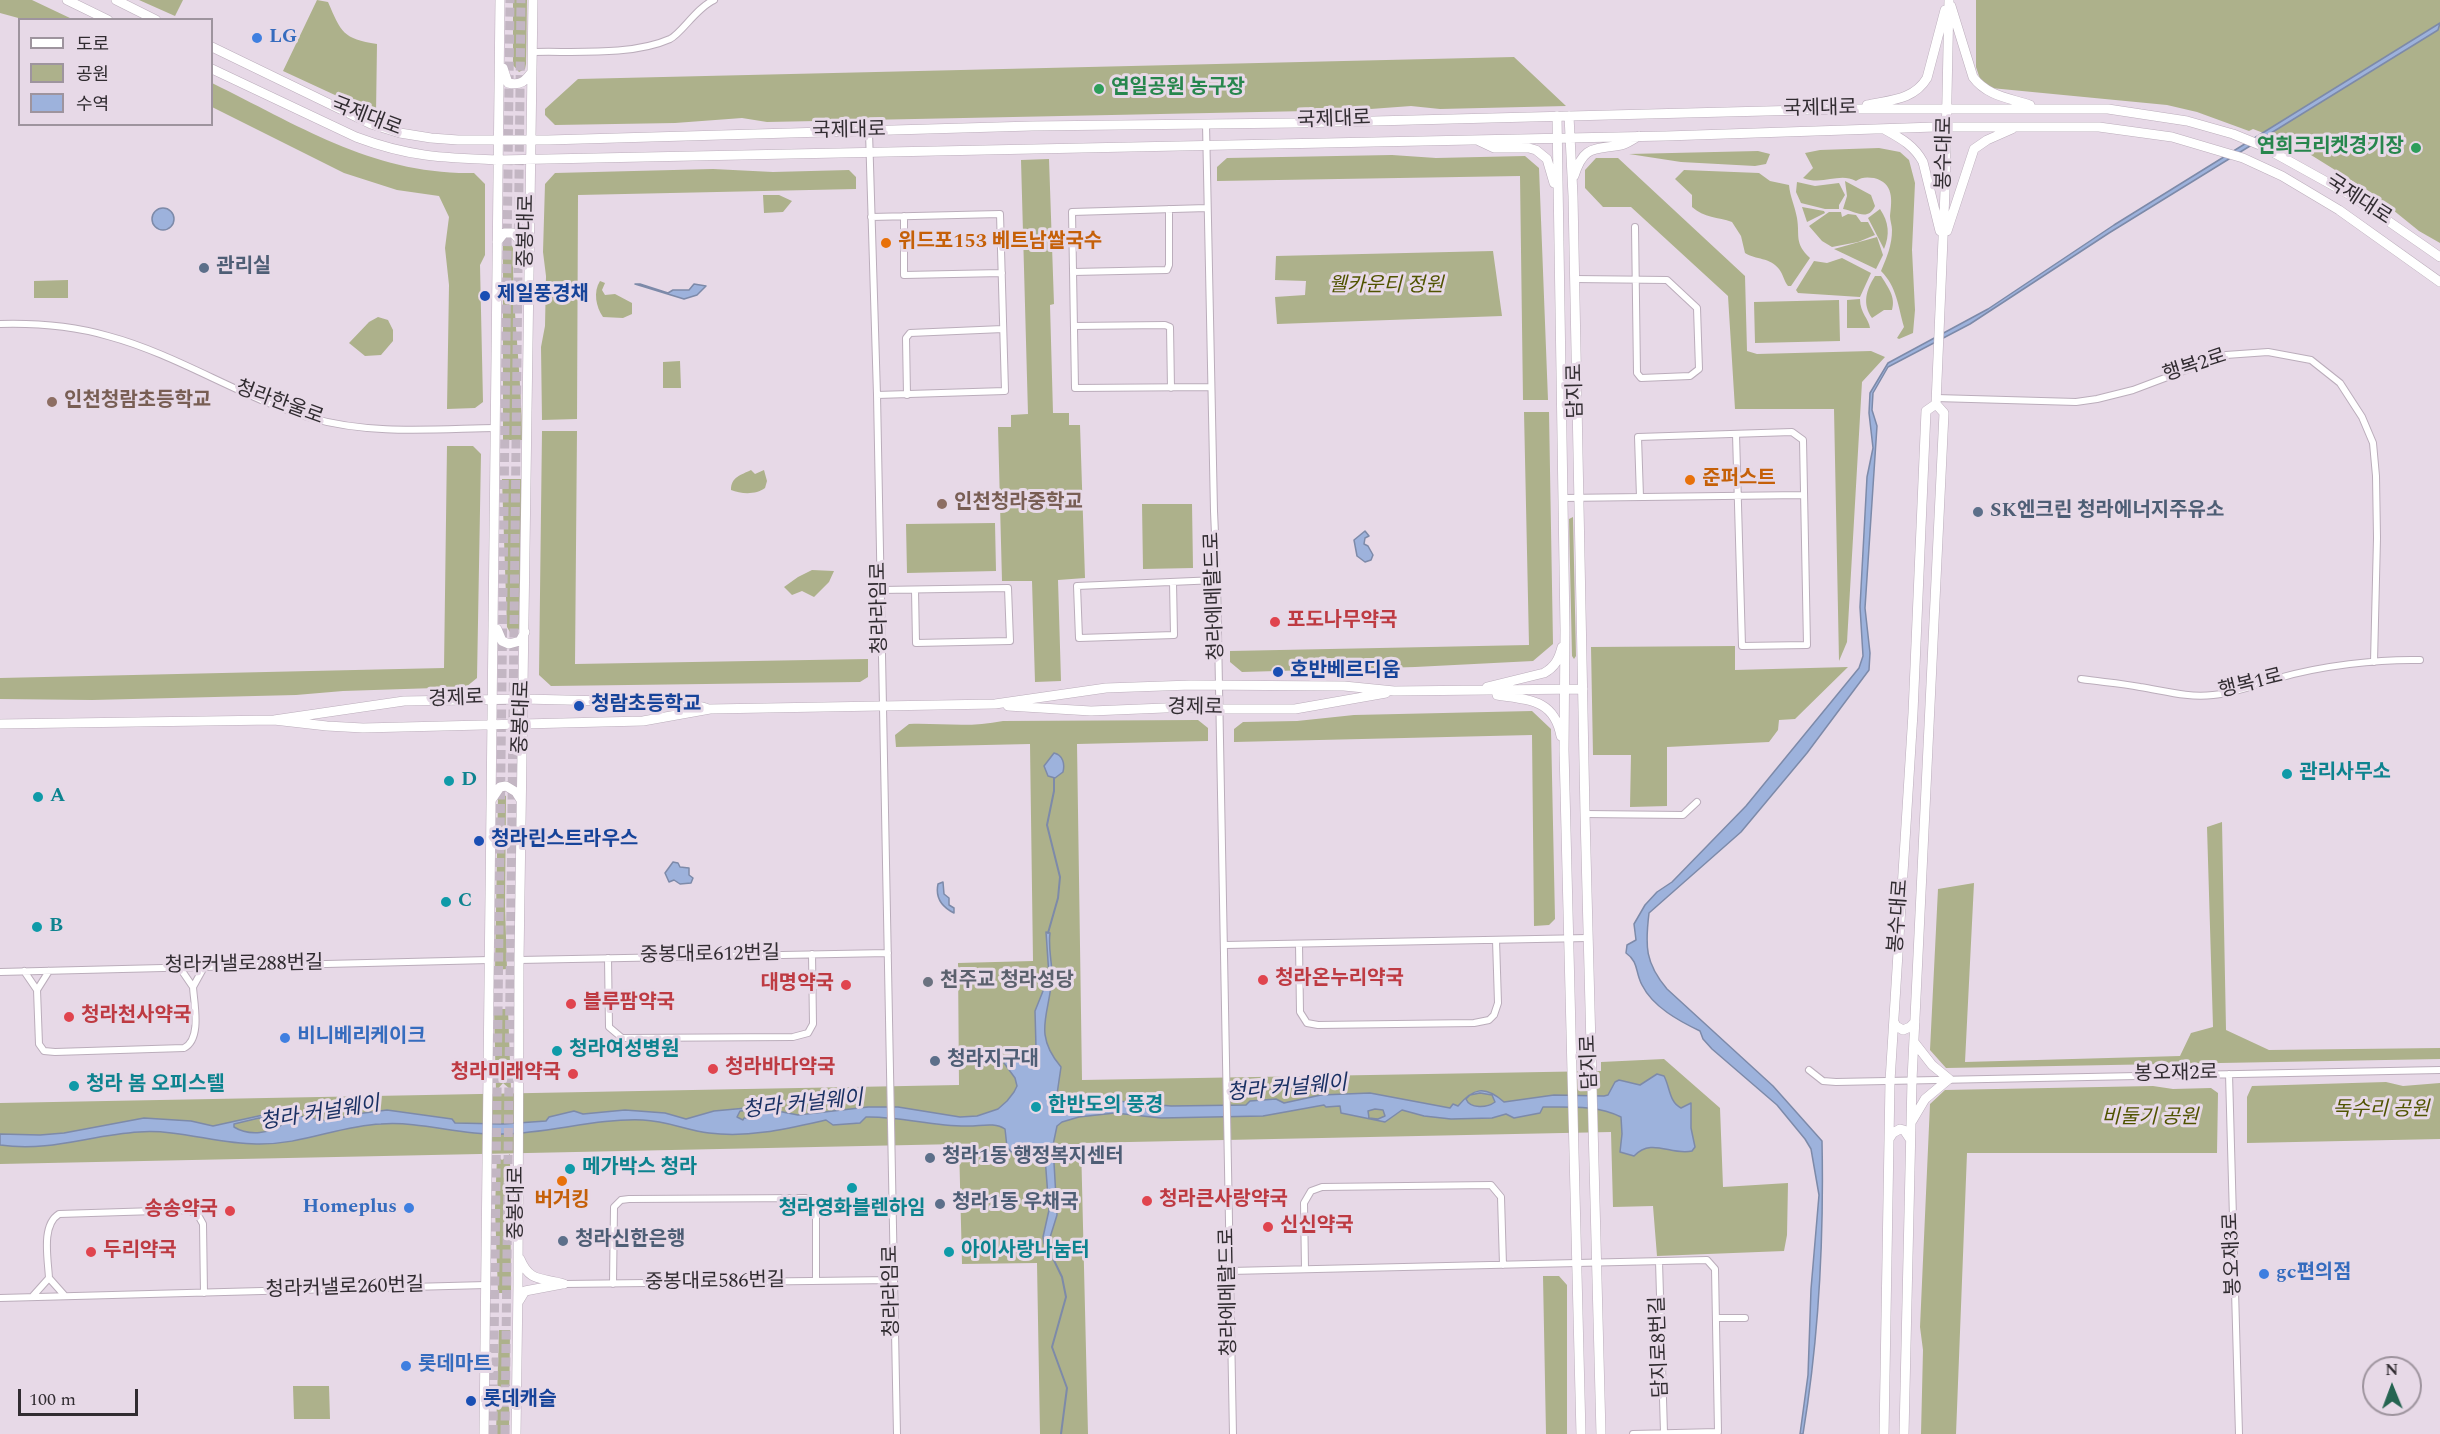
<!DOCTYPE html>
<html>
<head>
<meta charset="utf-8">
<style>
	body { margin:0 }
	#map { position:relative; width:2440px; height:1434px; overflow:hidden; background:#e7d9e7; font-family:Spectral,"Noto Sans KR",serif }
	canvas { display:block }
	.legend { position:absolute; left:18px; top:18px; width:195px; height:108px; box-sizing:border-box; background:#e7d9e7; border:2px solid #9e949e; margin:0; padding:8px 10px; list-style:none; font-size:18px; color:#312c31 }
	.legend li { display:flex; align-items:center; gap:12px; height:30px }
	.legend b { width:30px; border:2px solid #9e949e }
	.north { position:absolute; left:2362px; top:1356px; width:60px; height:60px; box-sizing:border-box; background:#e7d9e7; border:2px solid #9e949e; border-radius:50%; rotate:359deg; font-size:16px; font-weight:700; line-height:24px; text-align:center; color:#312c31 }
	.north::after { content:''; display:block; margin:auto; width:21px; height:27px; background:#256451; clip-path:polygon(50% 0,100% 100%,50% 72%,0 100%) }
	.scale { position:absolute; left:18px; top:1389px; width:120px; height:27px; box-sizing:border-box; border:3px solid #312c31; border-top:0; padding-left:8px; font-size:18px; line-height:21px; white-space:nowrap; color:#312c31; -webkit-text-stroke:4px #e7d9e7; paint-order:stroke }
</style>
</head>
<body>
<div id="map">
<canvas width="2440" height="1434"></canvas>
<ul class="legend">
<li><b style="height:8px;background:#fff"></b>도로</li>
<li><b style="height:16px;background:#adb18b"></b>공원</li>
<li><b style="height:16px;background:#9db2dc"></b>수역</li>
</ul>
<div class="north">N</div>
<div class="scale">100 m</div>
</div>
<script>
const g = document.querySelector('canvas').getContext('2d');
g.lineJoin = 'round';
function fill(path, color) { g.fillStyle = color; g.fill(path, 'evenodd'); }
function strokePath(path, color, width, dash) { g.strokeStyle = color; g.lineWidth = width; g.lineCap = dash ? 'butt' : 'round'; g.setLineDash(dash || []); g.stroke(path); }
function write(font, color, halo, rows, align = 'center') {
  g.font = font + ' Spectral,"Noto Sans KR",serif'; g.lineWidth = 6; g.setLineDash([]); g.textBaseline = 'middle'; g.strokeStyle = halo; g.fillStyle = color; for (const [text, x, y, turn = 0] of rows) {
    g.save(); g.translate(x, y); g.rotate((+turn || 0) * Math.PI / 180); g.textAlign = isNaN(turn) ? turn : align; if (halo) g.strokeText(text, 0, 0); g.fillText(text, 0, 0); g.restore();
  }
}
const green = new Path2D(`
	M0 0H32L72 19H22L0 13Z
	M139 0H183L175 16Z
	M317 0 328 2C341 32 343 39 377 44L376 114 283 71Z
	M513 0H527L526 64 525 69 519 72 513 65Z
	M1976 0H2440V243L2419 231 2372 193 2295 145 2253 129 2249 131 2197 112 2167 105 1991 88 1980 79 1976 67Z
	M1514 57 1566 106 1440 109 1411 106 1357 110 767 122 742 118 675 123 555 125 545 115V109L578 79Z
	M212 83C298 125 374 175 474 173L485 184V255L480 265 483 402 475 408 447 409 449 285 445 248 449 217 439 196 397 190 344 173 212 107Z
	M1879 148 1900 152 1909 160 1915 183 1912 250 1915 310 1913 333 1899 339 1897 338 1904 327C1898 306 1897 287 1881 271 1887 257 1892 245 1892 230 1892 225 1890 221 1890 216 1892 200 1894 183 1874 178 1867 177 1861 177 1856 181 1839 172 1823 186 1803 178L1813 168 1805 153 1820 150Z
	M1758 151 1770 154 1766 164 1755 166 1681 162 1629 154Z
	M1392 155 1436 158 1525 156 1539 168 1548 400H1523L1520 176 1217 181V167L1227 158Z
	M1596 158H1618L1745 276 1747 351 1757 354 1871 351 1885 357 1862 382 1847 642 1839 661 1834 409H1735L1728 296 1631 207H1603L1585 188V170Z
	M1049 159 1054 304 1050 305 1053 413H1069V425H1080L1085 578 1058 580 1061 681 1035 682 1032 581H1002L998 427H1011V415L1028 414 1021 160Z
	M713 169 773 172 849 170 856 177V189L578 195 577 419 542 420 541 347 545 326 546 276 543 252 545 184 555 173Z
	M1684 170 1759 173 1770 181 1789 185C1790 197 1795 206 1797 218 1800 236 1794 243 1810 258L1791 286H1788C1784 281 1783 274 1779 269 1770 257 1756 260 1745 253L1741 236 1732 222C1718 217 1704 218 1692 207V195L1675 179Z
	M1845 181 1871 195 1875 206C1868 222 1855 211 1843 209L1847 196Z
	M1797 182 1815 186 1839 183 1845 195 1839 205V209H1825L1801 203 1796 192Z
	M763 195H779L792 201 783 212 764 213Z
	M1802 207 1824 211 1825 213 1807 222Z
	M1880 209C1889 222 1890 235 1884 249L1868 218Z
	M1829 212H1841L1842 217 1848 214 1856 215 1861 222H1868L1875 235 1858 242 1832 247 1822 241 1809 226Z
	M1877 237 1883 255 1876 269 1834 249Z
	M509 243 513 247C512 311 522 375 522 440H503V246Z
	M1493 251 1502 316 1277 324 1275 297 1305 295 1306 281 1275 280 1276 256Z
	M1842 258 1871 273 1860 297 1798 293 1796 290 1814 261 1827 263Z
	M1875 276H1881C1888 287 1896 297 1892 310H1884L1872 318C1862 304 1866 290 1875 276Z
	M68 280V298H34V281Z
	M600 281 605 283 602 290 605 295 615 294 632 303V314L623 318 603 317C596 307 593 292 600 281Z
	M1860 299C1860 313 1869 319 1870 328H1847V300Z
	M1839 300 1840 341 1755 343 1754 302Z
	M378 317 388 320 393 330V341L381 355 365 356 349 343 369 322Z
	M680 361 681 388H663V362Z
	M1524 412H1549L1553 644 1533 661 1415 667 1242 672 1230 662V651L1529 645Z
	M542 431H577L575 664 868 659V677L860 682 551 686 539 675Z
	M447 446H473L481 454 477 678 466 687 343 691 296 695 92 700 0 699V678L444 668Z
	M751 470 755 474 764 470 767 481 765 488C756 495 741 494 731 490 731 477 741 475 751 470Z
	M502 479H522L519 629 515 633 510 632 507 627Z
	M1142 504H1192L1193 568 1143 569Z
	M1573 517 1576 656 1574 659 1572 656 1569 519Z
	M995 523 996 571 907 573 906 524Z
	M812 570 834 571 829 582 814 597 802 591 792 595 784 587 798 577Z
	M1735 646V670L1848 667 1795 719 1779 720 1778 730 1769 742 1667 747V806L1630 807 1631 755H1593L1591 647Z
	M1532 711 1551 729 1555 919 1549 925 1534 926 1532 735 1234 742V729L1243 722 1297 721 1354 715Z
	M1198 720 1208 728V741L1077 744 1082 1080 1601 1071V1062L1664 1059 1720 1108 1723 1187 1788 1183 1787 1235 1784 1251 1657 1256 1653 1206 1613 1207 1611 1132 1081 1143 1088 1434H1040L1037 1263 962 1264 959 1144 0 1164V1103L959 1085 958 963 1033 961 1030 744 896 747 895 735 909 724C942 723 969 728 1003 721Z
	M500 793 506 796 505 906 507 969 495 970 498 797Z
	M2222 822 2226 1030 2269 1050 2440 1048V1059L1946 1068 1930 1050 1938 889 1974 883 1965 1062 2180 1056 2191 1033 2213 1027 2207 827Z
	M494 1009H508L511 1090 503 1083 496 1091Z
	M2386 1082 2403 1086 2440 1083V1139L2247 1143V1097L2252 1086Z
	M2153 1086 2173 1089 2211 1088 2218 1093 2217 1153H1967L1956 1434H1921L1923 1350 1920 1327 1930 1104 1945 1090Z
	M510 1154 511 1293H498L495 1208 497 1156 502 1160Z
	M1543 1276H1559L1567 1285V1434H1546Z
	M499 1330H510L509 1434H496Z
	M293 1386H329L330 1419H294Z`);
const water = new Path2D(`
	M2440 23 2438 30 2109 233 1970 324 1888 367 1873 393 1872 410 1877 426 1865 608 1870 653 1869 670 1807 753 1741 832 1649 913C1645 946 1645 963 1667 989L1773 1086 1822 1141C1824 1239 1819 1337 1803 1434H1800L1808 1375 1811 1289 1819 1195 1811 1149 1805 1139 1777 1105 1712 1049 1703 1039 1700 1031C1679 1021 1653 1007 1642 985 1635 972 1639 962 1626 953L1627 945 1636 940 1634 924 1645 905 1657 892 1672 882 1746 806 1859 668 1863 656 1860 607 1867 477 1873 448 1869 413 1870 393 1888 363 1988 309 2114 225Z
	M152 219a11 11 0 1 1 22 0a11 11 0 1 1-22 0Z
	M635 284H640L668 293 673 290H689L694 284 706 286 697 295 684 299Z
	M1365 531 1369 536 1365 538 1364 544 1368 546 1373 555 1371 560 1365 562 1357 556 1354 540Z
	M1054 753C1063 755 1065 764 1063 772L1055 778 1048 776 1044 766Z
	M673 862 678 863 680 867 689 868V875L693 878 691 883 680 884 674 880 669 882 665 873Z
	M943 882 944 894 949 898V905L954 908V913C942 907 935 898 938 884Z
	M1046 932 1050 933C1048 948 1052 961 1052 976 1050 1014 1032 1033 1061 1067L1056 1101 1062 1107 1117 1101 1171 1106 1246 1105 1250 1101 1276 1099 1284 1103 1321 1095 1370 1093 1450 1108 1453 1104 1458 1106C1473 1088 1485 1085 1504 1102L1554 1095 1604 1096 1608 1095 1615 1082 1619 1080 1640 1085 1657 1074 1664 1076C1670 1087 1669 1102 1681 1108L1691 1103V1128L1695 1147 1692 1151C1671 1156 1652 1137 1634 1156L1620 1152 1622 1134 1621 1117C1598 1105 1568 1107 1543 1107L1540 1113 1514 1118 1506 1114 1492 1118 1451 1119 1424 1116 1402 1110 1385 1122 1341 1113 1340 1106 1326 1107 1324 1105 1263 1116 1161 1118 1115 1113 1079 1117 1062 1122 1057 1126 1053 1145 1057 1215 1048 1244H1044L1043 1237 1049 1210 1045 1157 1038 1151 1014 1155 1007 1147 1005 1129C995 1122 981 1126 969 1126 934 1127 901 1116 866 1117L860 1123 833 1125 826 1120C786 1129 749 1138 709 1133 686 1130 667 1121 643 1120 597 1118 550 1133 503 1134 462 1136 423 1121 381 1124 337 1126 303 1145 256 1144 217 1144 179 1129 139 1132 89 1135 52 1152 0 1145V1134L40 1135 64 1133 144 1118 191 1121 213 1126 263 1115 299 1116 328 1121 356 1114 387 1110 452 1119 455 1123 503 1124 546 1121 549 1117 574 1111 583 1114 625 1110 665 1113 686 1119 714 1111 757 1107 798 1115 868 1107H898L960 1117 977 1116 998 1109 1007 1101 1014 1092 1017 1086 1015 1078 1004 1063 1008 1056 1032 1052 1036 1048 1035 1011 1049 976ZM1480 1093 1492 1095 1495 1102C1487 1108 1470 1109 1466 1099L1470 1095ZM1375 1109 1383 1110 1385 1116 1378 1119 1369 1118 1368 1111ZM755 1110 758 1113 756 1118H744L743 1120 737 1117 740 1111ZM259 1118 281 1119 284 1123C272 1134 248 1136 234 1127V1124Z`);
const stream = new Path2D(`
	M1048 933 1058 898 1060 877 1047 825 1054 791V778
	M1046 1244 1062 1277 1066 1297 1052 1347 1067 1388 1061 1434`);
const secondaryTunnel = new Path2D(`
	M493 1434 510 0
	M505 1434 521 0`);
const street = new Path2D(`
	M533 52C574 51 632 56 670 39 682 33 696 8 714 0
	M1206 124 1214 511 1217 580 1233 1434
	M869 132 877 395 897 1434
	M1207 208 1072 212 1075 388 1211 387
	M904 216V275L1002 273
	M871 217 1000 214 1005 391 877 395
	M1073 272 1167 270 1169 265V209
	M1574 279 1667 280 1697 308 1699 369 1690 376 1641 378 1637 373 1635 227
	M0 324C36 323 73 326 108 336 179 355 241 398 311 418 371 435 434 429 496 428
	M1074 326 1165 325 1170 327 1171 388
	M907 395 906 338 910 333 1003 329
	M1936 398 2076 402 2097 399 2133 390 2226 355 2268 352 2311 360 2340 383 2362 417 2373 443 2376 476 2377 538 2374 662
	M1640 497 1638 437 1792 432 1803 440 1807 645 1742 646 1736 434
	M1563 498 1803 495
	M1173 582 1174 635 1079 638 1077 586 1217 580
	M881 590 1008 588 1010 641 916 643 915 590
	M2081 679C2101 682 2121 683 2140 687 2165 691 2188 698 2213 695 2237 693 2257 684 2279 678 2320 666 2378 659 2420 660
	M1585 814 1683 815 1697 802
	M1299 944 1300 1012 1307 1023 1318 1025 1474 1023 1489 1020 1494 1015 1498 1003 1496 940
	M1225 945 1588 938
	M608 958 609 1027 622 1038 793 1037 808 1033 813 1024 812 954
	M519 960 888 953
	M180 968 193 987 204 967
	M24 971 37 990 49 971
	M0 972 489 960
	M37 990 39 1044 44 1051 55 1052 184 1048C202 1039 194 1004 193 987
	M1809 1070 1823 1081 1836 1082 2440 1070
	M2229 1074 2239 1434
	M1659 1261 1664 1433
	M1305 1269 1304 1203 1311 1191 1322 1187 1491 1185 1501 1197 1503 1265
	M1230 1271 1707 1260 1715 1269 1718 1432 1633 1434
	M49 1278C48 1259 41 1225 59 1214L188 1210 198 1215 203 1224 204 1293
	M49 1278 65 1296
	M564 1284 893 1280
	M613 1284 614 1207 621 1200 629 1199 808 1198 816 1206V1281
	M32 1297 49 1278
	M0 1298 486 1285
	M1716 1318H1745`);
const secondary = new Path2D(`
	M67 0 108 20
	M116 0 156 20
	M1951 6 1973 77C1987 96 2009 98 2030 105
	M212 47 371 124 400 133 431 138 458 140H548L1032 126 1296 123 1844 109H2108L2187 121 2233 134 2260 145 2352 196 2440 257
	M503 68 508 83C521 86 525 81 532 72
	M212 69 356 137C409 157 443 158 499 160L1666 136 1935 127H2099L2172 137 2243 158 2282 176 2339 210 2440 282
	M1867 105C1890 100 1914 100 1927 78L1945 10
	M1557 116 1565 630 1564 750 1581 1434
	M1569 116 1573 196 1585 814 1601 1434
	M1884 129C1900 138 1914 145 1923 162L1940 231
	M1477 140 1494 148H1529L1536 150 1547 159 1554 183
	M1574 176C1584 144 1595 150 1621 145 1627 144 1633 139 1639 136
	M1947 231 1974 149 1987 140 2012 129
	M497 242 504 233H513L521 242 524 254
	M497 629 502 641 509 644 520 641 525 632
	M1487 687 1544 673C1555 667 1559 659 1562 647
	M1497 695C1529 700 1554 699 1561 736
	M1008 706 1091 711 1189 707 1219 709H1295L1386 693
	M274 720 327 726 363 728 643 721 710 709 995 704 1106 688 1191 685 1344 686 1394 691 1583 689
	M0 724 274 720 404 701 524 699 688 703 706 708
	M492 799 500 787 506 786 516 792 521 800
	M1894 1022 1896 1026 1903 1030 1910 1027 1915 1022
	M1912 1121 1925 1099 1949 1079 1932 1065 1914 1042
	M1889 1139 1893 1133 1900 1129 1904 1130 1910 1139
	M520 1259C530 1283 542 1277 564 1284
	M519 1301 525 1291 562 1284
	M484 1434 500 0
	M516 1434 518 1286 519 960 533 0
	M1884 1434 1890 1081 1913 713 1926 411 1936 404
	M1904 1434 1912 1080 1944 413 1936 404 1945 191 1949 0`);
const markers = [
	[257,38,6,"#3f7fe0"],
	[1099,89,6,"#2e9e5b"],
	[2416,148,6,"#2e9e5b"],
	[886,243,6,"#e8710a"],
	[204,268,6,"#5c6f8a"],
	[485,296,6,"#1a4fb4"],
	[52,402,6,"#8d6e63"],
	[1690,480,6,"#e8710a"],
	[942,504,6,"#8d6e63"],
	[1978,512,6,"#5c6f8a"],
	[1275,622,6,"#e0444e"],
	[1278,672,6,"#1a4fb4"],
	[579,706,6,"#1a4fb4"],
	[2287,774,6,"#0f9aa8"],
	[449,781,6,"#0f9aa8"],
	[38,797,6,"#0f9aa8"],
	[479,841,6,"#1a4fb4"],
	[446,902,6,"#0f9aa8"],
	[37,927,6,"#0f9aa8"],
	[1263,980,6,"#e0444e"],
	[928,982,6,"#6b7280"],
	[846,985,6,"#e0444e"],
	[571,1004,6,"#e0444e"],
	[69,1017,6,"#e0444e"],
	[285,1038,6,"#3f7fe0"],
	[557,1051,6,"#0f9aa8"],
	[935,1061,6,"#5c6f8a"],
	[713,1069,6,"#e0444e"],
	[573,1074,6,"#e0444e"],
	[74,1086,6,"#0f9aa8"],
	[1036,1107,6,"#0f9aa8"],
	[930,1158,6,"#5c6f8a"],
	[570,1169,6,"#0f9aa8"],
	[562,1181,6,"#e8710a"],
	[852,1188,6,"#0f9aa8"],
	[1147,1201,6,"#e0444e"],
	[940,1204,6,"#5c6f8a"],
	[409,1208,6,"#3f7fe0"],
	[230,1211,6,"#e0444e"],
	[1268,1227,6,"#e0444e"],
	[563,1241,6,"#5c6f8a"],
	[91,1252,6,"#e0444e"],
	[949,1252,6,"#0f9aa8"],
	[2264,1274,6,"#3f7fe0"],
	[406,1366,6,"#3f7fe0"],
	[471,1401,6,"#1a4fb4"]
];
const shopNames = [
	["LG",269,38],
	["비니베리케이크",297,1038],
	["Homeplus",397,1208,"right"],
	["gc편의점",2276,1274],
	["롯데마트",418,1366]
];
const leisureNames = [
	["연일공원 농구장",1111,89],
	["연희크리켓경기장",2404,148,"right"]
];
const streetNames = [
	["국제대로",1820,110,-1],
	["국제대로",366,118,21],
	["국제대로",1334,121,-2],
	["국제대로",849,132,-1],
	["봉수대로",1946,153,-89],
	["국제대로",2358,201,33],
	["중봉대로",528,231,-89],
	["행복2로",2195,367,-18],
	["담지로",1577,391,-91],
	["청라한울로",279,404,20],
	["청라에메랄드로",1216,596,-92],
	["청라라임로",881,608,-91],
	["행복1로",2251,685,-14],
	["경제로",456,700,-2],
	["경제로",1195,709,1],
	["중봉대로",523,717,-88],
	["봉수대로",1900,916,-86],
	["중봉대로612번길",710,956,-1],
	["청라커낼로288번길",244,966,-1],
	["담지로",1591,1062,-92],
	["봉오재2로",2176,1075,-1],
	["중봉대로",518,1203,-90],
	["봉오재3로",2234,1254,-92],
	["중봉대로586번길",715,1283,-1],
	["청라커낼로260번길",345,1289,-2],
	["청라라임로",893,1291,-91],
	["청라에메랄드로",1230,1292,-91],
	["담지로8번길",1661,1347,-92]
];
const foodNames = [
	["위드포153 베트남쌀국수",898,243],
	["준퍼스트",1702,480],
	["버거킹",562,1202,"center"]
];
const serviceNames = [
	["관리실",216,268],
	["SK엔크린 청라에너지주유소",1990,512],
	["청라지구대",947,1061],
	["청라1동 행정복지센터",942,1158],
	["청라1동 우채국",952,1204],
	["청라신한은행",575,1241]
];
const parkNames = [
	["웰카운티 정원",1386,287],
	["독수리 공원",2381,1111],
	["비둘기 공원",2150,1119]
];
const transitNames = [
	["제일풍경채",497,296],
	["호반베르디움",1290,672],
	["청람초등학교",591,706],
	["청라린스트라우스",491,841],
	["롯데캐슬",483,1401]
];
const educationNames = [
	["인천청람초등학교",64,402],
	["인천청라중학교",954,504]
];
const healthNames = [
	["포도나무약국",1287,622],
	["청라온누리약국",1275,980],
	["대명약국",834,985,"right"],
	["블루팜약국",583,1004],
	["청라천사약국",81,1017],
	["청라바다약국",725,1069],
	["청라미래약국",561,1074,"right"],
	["청라큰사랑약국",1159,1201],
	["송송약국",218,1211,"right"],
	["신신약국",1280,1227],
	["두리약국",103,1252]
];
const cultureNames = [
	["관리사무소",2299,774],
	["D",461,781],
	["A",50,797],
	["C",458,902],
	["B",49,927],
	["청라여성병원",569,1051],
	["청라 봄 오피스텔",86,1086],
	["한반도의 풍경",1048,1107],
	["메가박스 청라",582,1169],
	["청라영화블렌하임",852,1210,"center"],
	["아이사랑나눔터",961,1252]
];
const worshipNames = [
	["천주교 청라성당",940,982]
];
const waterNames = [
	["청라 커널웨이",1287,1090,-5],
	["청라 커널웨이",803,1106,-6],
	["청라 커널웨이",320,1115,-9]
];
fill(green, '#adb18b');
fill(water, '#9db2dc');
strokePath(water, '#7d8aa9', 1.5);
strokePath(stream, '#7d8aa9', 2);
strokePath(secondaryTunnel, '#c3b6c3', 9, [9, 4.5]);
strokePath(street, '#bbadbb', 8);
strokePath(secondary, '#bbadbb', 10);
strokePath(street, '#fff', 6);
strokePath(secondary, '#fff', 9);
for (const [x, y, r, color] of markers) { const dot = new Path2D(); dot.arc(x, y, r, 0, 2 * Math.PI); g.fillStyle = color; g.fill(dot); strokePath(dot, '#e7d9e7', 2); }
write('bold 20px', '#366cbe', '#e7d9e7', shopNames, 'left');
write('bold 20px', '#27864d', '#e7d9e7', leisureNames, 'left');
write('20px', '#312c31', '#e7d9e7', streetNames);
write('bold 20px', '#c56008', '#e7d9e7', foodNames, 'left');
write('bold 20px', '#4e5e75', '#e7d9e7', serviceNames, 'left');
write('italic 20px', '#505300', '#e7d9e7', parkNames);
write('bold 20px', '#164399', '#e7d9e7', transitNames, 'left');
write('bold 20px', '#785e54', '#e7d9e7', educationNames, 'left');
write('bold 20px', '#be3a42', '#e7d9e7', healthNames, 'left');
write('bold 20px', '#0d838f', '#e7d9e7', cultureNames, 'left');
write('bold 20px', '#5b616d', '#e7d9e7', worshipNames, 'left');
write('italic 21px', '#193063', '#e7d9e7', waterNames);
</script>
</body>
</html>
